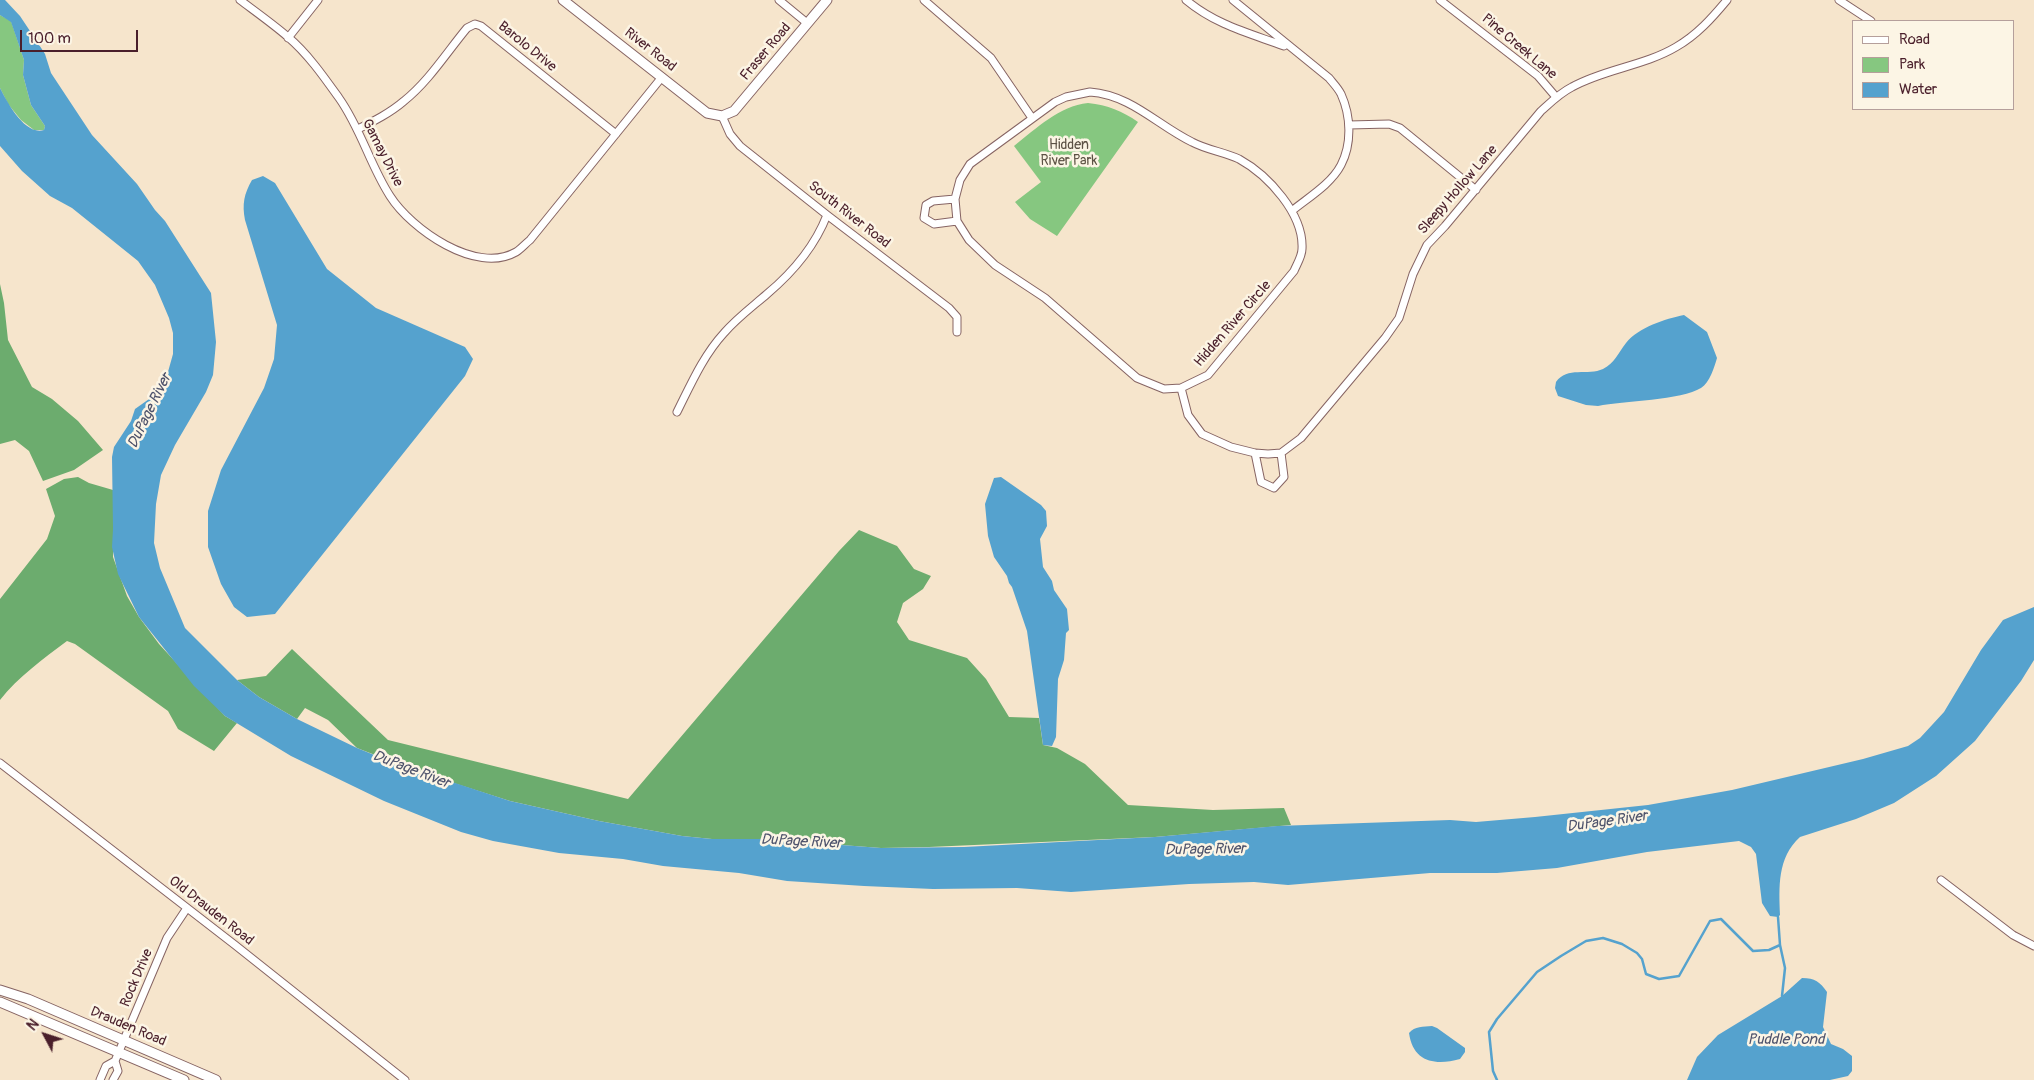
<!DOCTYPE html>
<html>
<head>
<meta charset="utf-8">
<style>
	body { margin:0 }
	#map { position:relative; width:2034px; height:1080px; overflow:hidden; background:#f6e5cc; font-family:Pangolin,sans-serif }
	canvas { display:block }
	.legend { position:absolute; left:1852px; top:20px; width:162px; height:90px; box-sizing:border-box; background:#fcf5e5; border:1px solid #b59f9b; margin:0; padding:6px 9px; list-style:none; font-size:15px; color:#4a1f2b }
	.legend li { display:flex; align-items:center; gap:10px; height:25px }
	.legend b { width:25px; border:1px solid #b59f9b }
	.north { position:absolute; left:20px; top:1010px; width:50px; height:50px; -webkit-text-stroke:4px #fcf5e5; paint-order:stroke; rotate:310deg; font-size:14px; font-weight:700; line-height:20px; text-align:center; color:#4a1f2b }
	.north::after { content:''; display:block; margin:auto; width:18px; height:22px; background:#4a1f2b; clip-path:polygon(50% 0,100% 100%,50% 72%,0 100%) }
	.scale { position:absolute; left:20px; top:30px; width:118px; height:22px; box-sizing:border-box; border:2px solid #4a1f2b; border-top:0; padding-left:6px; font-size:15px; line-height:18px; white-space:nowrap; color:#4a1f2b; -webkit-text-stroke:4px #fcf5e5; paint-order:stroke }
</style>
</head>
<body>
<div id="map">
<canvas width="2034" height="1080"></canvas>
<ul class="legend">
<li><b style="height:6px;background:#fff"></b>Road</li>
<li><b style="height:14px;background:#86c780"></b>Park</li>
<li><b style="height:14px;background:#55a2ce"></b>Water</li>
</ul>
<div class="north">N</div>
<div class="scale">100 m</div>
</div>
<script>
const g = document.querySelector('canvas').getContext('2d');
g.lineJoin = 'round';
function fill(path, color) { g.fillStyle = color; g.fill(path, 'evenodd'); }
function strokePath(path, color, width, dash) { g.strokeStyle = color; g.lineWidth = width; g.lineCap = dash ? 'butt' : 'round'; g.setLineDash(dash || []); g.stroke(path); }
function write(font, color, halo, rows, align = 'center') {
  g.font = font + ' Pangolin,sans-serif'; g.lineWidth = 5; g.setLineDash([]); g.textBaseline = 'middle'; g.strokeStyle = halo; g.fillStyle = color; for (const [text, x, y, turn = 0] of rows) {
    g.save(); g.translate(x, y); g.rotate((+turn || 0) * Math.PI / 180); g.textAlign = isNaN(turn) ? turn : align; if (halo) g.strokeText(text, 0, 0); g.fillText(text, 0, 0); g.restore();
  }
}
const green = new Path2D(`
	M0 15 11 21 24 60 23 75 31 105 45 126 44 130H34L21 120 8 104 0 88Z
	M1088 103C1108 105 1122 111 1138 122L1057 236 1030 219 1015 202 1041 182 1014 146C1037 128 1059 106 1088 103Z`);
const forest = new Path2D(`
	M0 284 4 303 8 340 32 387 52 399 78 421 103 450 74 470 43 481 29 451 15 440 0 444Z
	M78 477 89 483 113 490V557L127 596 139 617 159 644 225 716 237 723 214 751 178 729 168 711 75 644 67 641C43 659 18 677 0 700V599L47 539 55 516 46 489 64 479Z
	M859 530 897 546 914 569 931 576 923 589 903 603 897 622 909 640 967 658 986 679 1009 717 1039 718 1043 745 1057 748 1085 764 1128 805 1213 810 1284 808 1291 825 1155 837 929 847 881 848 762 839H712L682 836 599 821 510 801 419 772 357 748 328 720 305 708 297 719 259 697 237 680 266 676 292 649 388 740 628 799 839 551Z`);
const water = new Path2D(`
	M0 0H5L20 16 34 37 45 54 51 73 92 135 137 184 155 210 165 221 211 293 216 342 213 375 206 392 175 445 161 475 156 504 154 543 160 568 185 628 237 680 259 697 297 719 357 748 394 763 510 801 599 821 682 836 712 839H762L881 848 964 847 1155 837 1277 826 1450 820 1476 822 1535 817 1648 805 1732 790 1863 759 1908 746 1920 738 1944 712 1981 650 2003 620 2034 607V660L2021 681 1975 741 1936 776 1894 803 1856 819 1800 837C1777 858 1779 887 1780 915L1778 917 1770 916 1762 903 1756 854 1751 847 1739 841 1647 852 1557 868 1497 873H1430L1288 885 1254 882 1189 884 1071 892 1017 888 933 889 864 886 787 881 739 873 663 866 623 859 559 853 493 841 461 832 384 801 291 756 225 716 194 686 139 617 118 574 112 547 113 529 112 457 114 447 131 421 135 409 159 392 166 379 173 354V333L169 318 155 285 138 261 72 208 50 196 22 171 0 146V88C7 102 25 136 44 130L45 126 31 105 23 75 24 60 11 22 0 15Z
	M263 176 275 183 327 269 376 308 465 347 473 359 465 376 275 614 247 617 234 607 221 584 208 547V511L221 470 264 388 274 359 277 325 245 220C242 204 244 194 252 180Z
	M1684 315 1707 332 1717 358C1714 368 1710 382 1701 388 1682 400 1623 401 1598 406L1586 405 1558 396 1555 388 1556 382C1567 366 1588 376 1603 369 1615 363 1618 353 1626 343 1639 327 1665 319 1684 315Z
	M1001 477 1041 505 1046 511 1047 526 1040 539 1043 567 1052 581 1054 590 1067 609 1069 630 1066 633 1064 660 1058 679 1056 737 1052 746 1043 745 1027 631 1012 587 1009 583 1007 576 994 557 988 536 985 504 994 478Z
	M1802 978C1815 978 1820 982 1827 992L1823 1027 1831 1044 1843 1049 1852 1056V1071L1848 1076 1830 1080H1687L1697 1057 1718 1035 1782 996Z
	M1432 1026 1437 1028 1465 1048V1052L1460 1059C1435 1066 1413 1062 1409 1033 1415 1026 1423 1027 1432 1026Z`);
const stream = new Path2D(`
	M1778 917 1780 945 1785 968 1782 996
	M1497 1080 1493 1071 1489 1032 1497 1019 1537 972 1561 956 1586 941 1603 938 1622 944 1637 953 1642 959 1646 974 1659 979 1679 976 1710 921 1721 919 1753 951 1769 950 1780 945`);
const minor = new Path2D(`
	M240 0C256 12 273 24 288 37 308 54 324 77 339 98 361 129 370 165 390 196 411 229 476 275 516 252 521 249 526 243 530 240L662 77
	M779 0 807 23
	M924 0 991 58 1032 118
	M1186 0C1216 25 1249 33 1284 46
	M1233 0 1329 78C1333 83 1338 88 1341 94 1351 116 1352 144 1341 165 1331 184 1309 197 1293 210
	M1440 0 1538 76 1556 97
	M1839 0 1871 21
	M288 38 318 0
	M1090 92C1131 95 1157 125 1192 142 1207 150 1224 152 1239 159 1268 175 1304 214 1302 249 1302 256 1297 264 1294 271L1208 375 1181 388 1164 389 1137 378 1045 298 995 265 969 240 957 221 955 199 960 180 970 164 1055 102 1066 97Z
	M722 116 730 134 740 146 827 215 949 308 957 317V332
	M1349 125 1389 124 1400 128 1476 190
	M358 129C374 121 390 113 404 101 429 81 447 52 467 28L475 24 481 26 616 134
	M955 199 933 201 926 205 924 218 934 224 957 221
	M1181 388 1188 415 1202 434 1231 447 1255 453 1268 454 1281 453 1301 438 1385 338 1399 318 1413 274 1427 245 1445 226 1541 111C1551 102 1560 93 1572 87 1604 69 1644 66 1676 47 1697 35 1712 18 1727 0
	M677 412C691 384 703 356 724 333 737 318 752 307 767 294 792 273 815 246 827 215
	M1255 453 1261 482 1274 488 1284 477 1281 453
	M0 763 235 945 405 1080
	M1941 880 2013 935 2034 946
	M100 1080 106 1066 115 1061
	M113 1080 118 1071 115 1061 167 938 187 908`);
const tertiary = new Path2D(`
	M563 0 707 113 722 116 734 111 827 0
	M0 990 28 999 216 1080
	M0 1002 184 1080`);
const streetNames = [
	["Barolo Drive",527,47,39],
	["Pine Creek Lane",1519,47,40],
	["River Road",650,50,38],
	["Fraser Road",766,52,-50],
	["Gamay Drive",382,153,63],
	["Sleepy Hollow Lane",1458,190,-49],
	["South River Road",849,215,38],
	["Hidden River Circle",1233,324,-49],
	["Old Drauden Road",211,911,38],
	["Rock Drive",137,978,-67],
	["Drauden Road",128,1027,23]
];
const parkNames = [
	["Hidden",1069,145],
	["River Park",1069,161]
];
const waterNames = [
	["DuPage River",150,411,-64],
	["DuPage River",411,770,21],
	["DuPage River",1607,822,-8],
	["DuPage River",801,842,3],
	["DuPage River",1205,850,-1],
	["Puddle Pond",1786,1040]
];
fill(green, '#86c780');
fill(forest, '#6cac6e');
fill(water, '#55a2ce');
strokePath(stream, '#55a2ce', 2.5);
strokePath(minor, '#866463', 9);
strokePath(tertiary, '#866463', 11);
strokePath(minor, '#fff', 7);
strokePath(tertiary, '#fff', 9);
write('14px', '#4a1f2b', '#fcf5e5', streetNames);
write('14px', '#5c5144', '#fcf5e5', parkNames);
write('italic 15px', '#4e536c', '#fcf5e5', waterNames);
</script>
</body>
</html>
